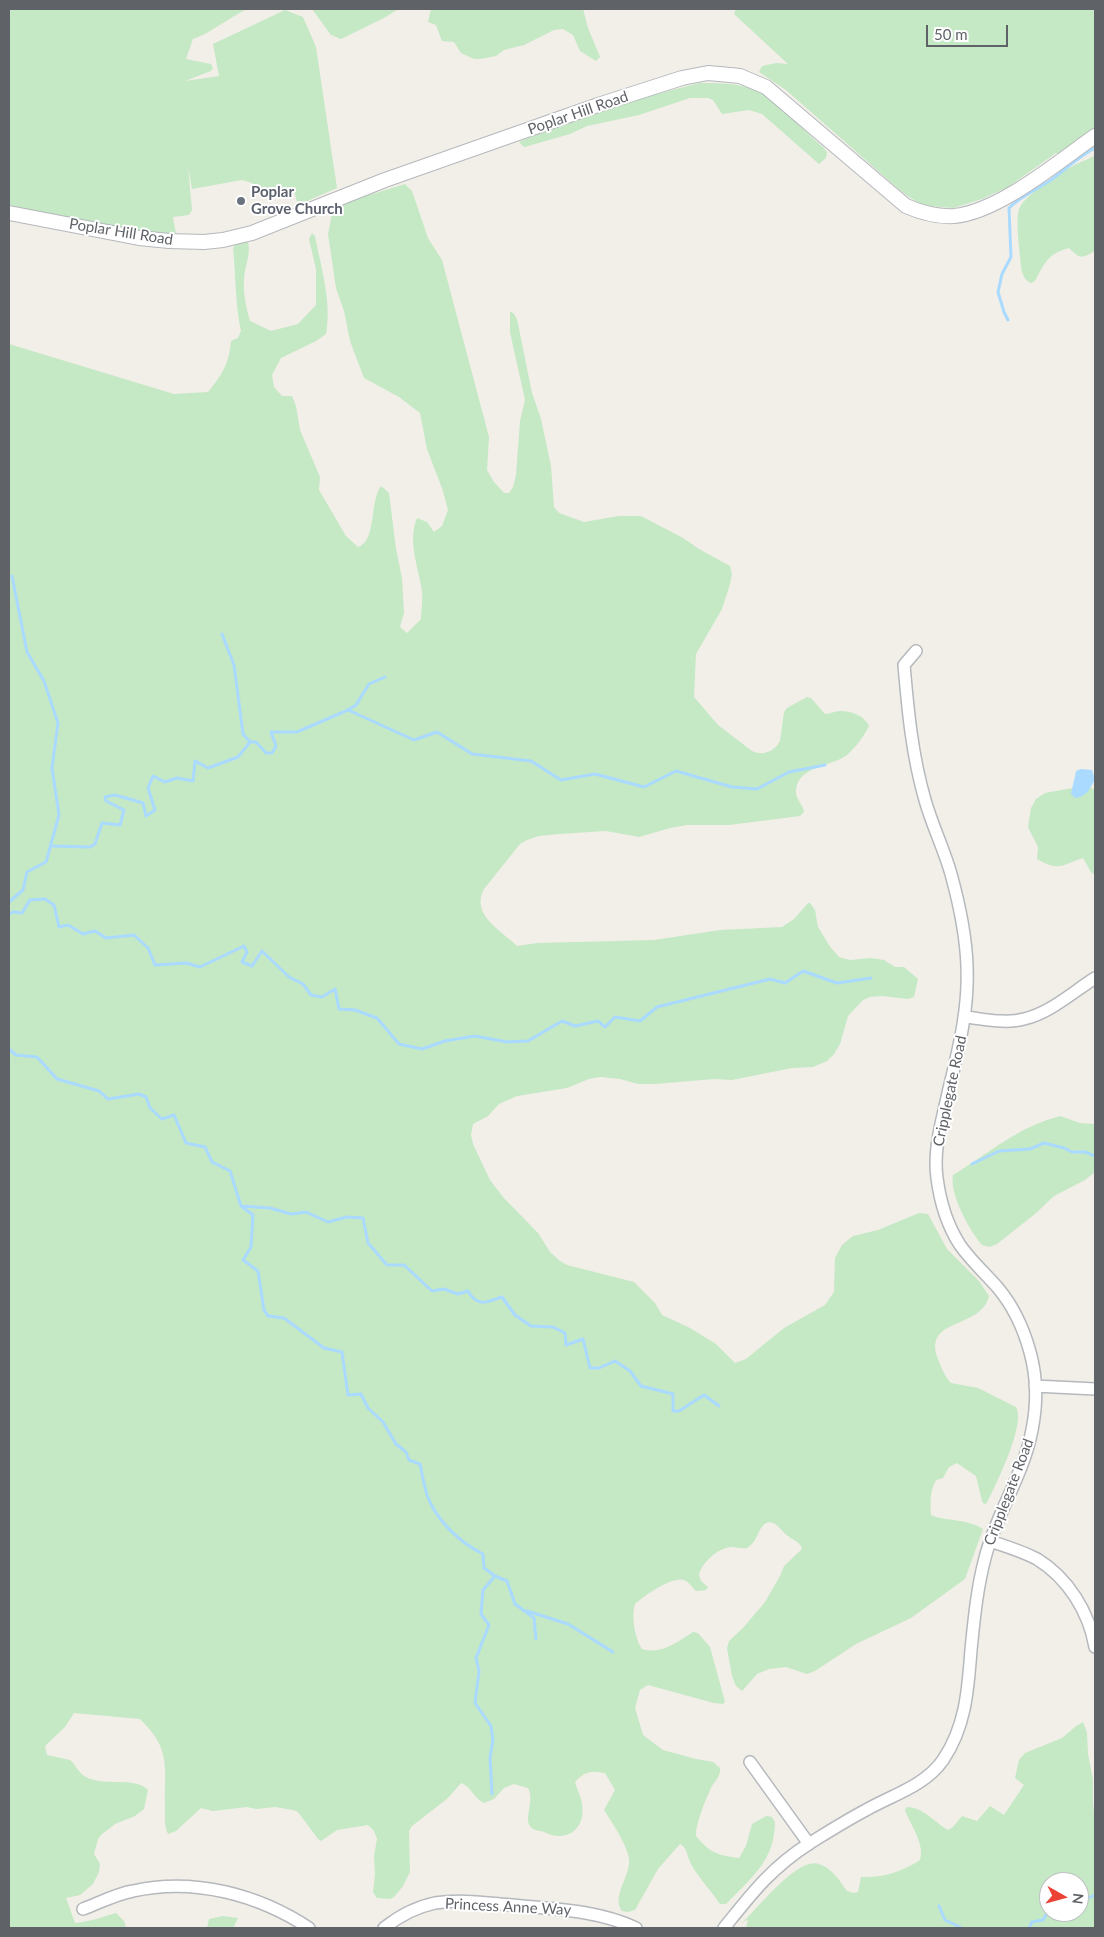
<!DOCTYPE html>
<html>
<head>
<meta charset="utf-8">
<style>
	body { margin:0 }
	#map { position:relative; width:1104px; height:1937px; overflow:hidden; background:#f1efe8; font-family:Lato,sans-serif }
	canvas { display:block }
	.frame { position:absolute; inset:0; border:10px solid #5f6368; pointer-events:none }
	.north { position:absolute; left:1039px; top:1872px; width:50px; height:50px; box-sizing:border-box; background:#fff; border:1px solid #bfc1c3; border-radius:50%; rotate:97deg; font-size:14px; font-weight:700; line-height:20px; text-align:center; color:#5f6368 }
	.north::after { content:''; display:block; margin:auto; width:18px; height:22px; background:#ea4335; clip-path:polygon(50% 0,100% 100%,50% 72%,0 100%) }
	.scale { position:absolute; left:926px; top:25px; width:82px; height:22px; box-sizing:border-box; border:2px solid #5f6368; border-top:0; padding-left:6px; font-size:15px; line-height:18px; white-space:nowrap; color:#5f6368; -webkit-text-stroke:4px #fff; paint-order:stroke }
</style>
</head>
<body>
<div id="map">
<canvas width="1104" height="1937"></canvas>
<div class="frame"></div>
<div class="north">N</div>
<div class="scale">50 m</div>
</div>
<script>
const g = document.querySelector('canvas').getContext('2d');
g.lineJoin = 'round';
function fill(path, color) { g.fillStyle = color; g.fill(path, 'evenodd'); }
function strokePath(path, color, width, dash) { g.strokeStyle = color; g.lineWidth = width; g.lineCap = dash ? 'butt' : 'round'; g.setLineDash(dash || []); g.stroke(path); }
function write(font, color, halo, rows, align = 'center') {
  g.font = font + ' Lato,sans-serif'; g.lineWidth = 4; g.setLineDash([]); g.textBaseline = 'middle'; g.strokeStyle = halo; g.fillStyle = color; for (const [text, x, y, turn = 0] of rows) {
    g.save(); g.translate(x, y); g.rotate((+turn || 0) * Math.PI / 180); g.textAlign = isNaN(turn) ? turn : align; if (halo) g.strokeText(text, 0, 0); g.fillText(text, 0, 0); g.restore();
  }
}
const green = new Path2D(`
	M9 9H246L205 34 193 39 186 59 211 64 213 68 211 71 185 81 219 76 213 44 285 10 303 17 316 47 337 188 298 205 293 187 258 191 252 183 242 180 192 189 188 166 192 210 189 215 173 217 176 234 118 229 9 207Z
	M312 9H398L384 18 341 39 331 35Z
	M431 9H583L588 28 600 57 596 61 580 51 573 35 563 29 554 30 524 45 504 50 496 56 480 59H474L461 53 454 42 442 41 436 25 428 22Z
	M736 9H1095V152L1077 144 1061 155 1056 153 1008 187 982 199 953 208 929 206 917 202 902 192 786 90 759 72 762 66 776 63 788 64 734 14Z
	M700 83C719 83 741 83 758 91 780 102 803 131 823 147L827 152 826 158 819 164 762 114 749 110 722 114 713 100 708 98H690L639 115 587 126 570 134 528 146 524 147 519 142 538 134 648 96Z
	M1095 155V251C1081 259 1080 259 1069 248 1048 253 1044 264 1035 281L1031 283C1021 279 1021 266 1020 256 1019 245 1015 216 1020 207 1025 196 1060 172 1071 167 1079 162 1088 160 1095 155Z
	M405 184 412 191 428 238 442 260 489 437 487 470 494 482 504 493H509L513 487 516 475 520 421 525 400 510 332V311L514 314 517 319 532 393 541 419 551 466 554 507 559 513 584 522 619 516H641L683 538 699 549 730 566 732 574 730 584 722 609 696 654 694 697 718 725 752 751C763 756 774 752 780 741L784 712 787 708 807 697 811 698 825 714C830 714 835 711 841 711 851 711 865 716 869 726 865 735 855 748 848 754 834 767 797 765 796 791 795 799 803 804 804 812L800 816 729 825H687L670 828 639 837 606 831 559 834 539 836 527 840 520 844 484 889C470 915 502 931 517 946L537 943 654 940 720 930 782 927 794 919 808 903H810L815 910 818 927 831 948 839 957 850 960 871 958 884 960 895 967H904L918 979 914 997 908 999 882 996 870 997 863 1000 848 1016 840 1044 834 1054 827 1061 813 1067 792 1068 732 1080 714 1079 655 1084H638L620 1079 600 1077 589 1079 567 1088 517 1096 499 1104 488 1116 473 1124 471 1135 473 1144 490 1180 503 1197 538 1233 550 1252 560 1261 567 1265 634 1282 655 1303 662 1315 690 1328 716 1344 735 1363 746 1359 784 1328 825 1305 834 1292 835 1258 842 1245 848 1240 853 1236 878 1230 919 1213 928 1214 947 1249 979 1281 989 1296C981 1330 922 1317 938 1359 941 1367 945 1377 951 1383L978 1388 1016 1407C1026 1425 996 1484 987 1503L984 1504 982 1501 976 1476 957 1463 949 1467 943 1478 936 1480C930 1491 930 1502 931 1515 947 1522 966 1518 983 1529L965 1579 911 1618 856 1644 815 1671 807 1674 786 1667 769 1669 757 1674 742 1691 736 1686 732 1676 727 1648 729 1641 743 1628 765 1602 780 1576 784 1566 802 1549C800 1541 794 1541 788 1536 783 1533 779 1525 773 1523 762 1519 759 1534 755 1540 753 1543 750 1546 747 1548 741 1549 736 1547 731 1547 718 1548 701 1563 699 1575L701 1581 708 1587 706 1590 696 1591C692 1587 689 1582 684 1580 672 1576 644 1596 635 1604 631 1616 635 1639 642 1649 662 1655 677 1642 693 1632L698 1633 710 1647 725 1702 723 1704 714 1703 648 1685 640 1690 635 1708 643 1735 663 1750 696 1759 713 1762 720 1768C721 1775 716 1780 712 1786 707 1796 695 1825 696 1836 710 1853 717 1855 739 1858L746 1846 752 1824 766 1816 772 1817 775 1822C775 1861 750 1879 726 1904H720C711 1890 699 1879 691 1864 687 1857 688 1848 680 1844L658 1869 635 1910 628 1912 622 1911C611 1896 631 1876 629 1859 628 1846 611 1821 604 1810L615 1790 605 1773C590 1771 585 1771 575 1782 577 1789 581 1797 582 1804 586 1830 566 1843 544 1832 539 1830 533 1831 530 1826 524 1817 535 1800 528 1788L514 1784 504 1788 494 1799 484 1803C474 1799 471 1786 461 1783L448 1798 412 1826 409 1831 410 1872 403 1886 394 1897 390 1899 377 1898 373 1892 375 1875 374 1856 377 1839 374 1831 368 1825 337 1830 321 1841 318 1839 298 1812 293 1810 275 1807 256 1809 247 1807 213 1811 201 1808 176 1831 168 1834C164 1826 165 1816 165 1807 164 1767 172 1750 140 1719L74 1713 65 1727 45 1746 47 1755 70 1760C76 1765 79 1774 86 1777 104 1787 135 1776 148 1790L144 1809 135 1816 115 1824 101 1835 98 1839 94 1854 100 1864 99 1872 93 1884 80 1895 66 1898 75 1923C88 1922 103 1917 116 1913L124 1921 126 1928H9V344L174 394 208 392C222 375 229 364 231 341L238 338 241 331C235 304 236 276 233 248L237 242 245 240 248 242C251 254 245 266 244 278 243 293 246 307 250 321L271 331 298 324 316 305V269L309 239 312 233 315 236C321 267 332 303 326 334L316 341 281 358 272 375 274 387 282 396H292L296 406 300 430 320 477 319 490 346 536 358 547C377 541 369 502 381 486L389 493 396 549 402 578 404 613 400 627 407 633 421 619C421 610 423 600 422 591 419 569 407 541 417 518L427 522 434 532 442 526 448 510 443 491 427 449 420 413 399 397 364 378 350 341 344 311 336 288 328 234 333 209 353 200Z
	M1084 786 1095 789V875L1091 872 1083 858C1061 865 1060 872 1037 859L1038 847 1028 827 1031 808 1036 799 1045 793Z
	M1060 1116 1080 1123 1095 1124V1172L1085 1180 1054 1196 1035 1214 997 1244 990 1247 982 1245C970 1231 949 1194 953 1175 991 1152 1016 1128 1060 1116Z
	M1083 1722 1087 1733 1088 1754 1093 1780V1803L1095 1823V1928H746L748 1919 741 1924C757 1910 796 1857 819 1864 832 1868 840 1881 847 1891L854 1893 858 1892 861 1877C882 1878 902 1872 920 1860 925 1844 911 1826 905 1810L907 1807C923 1807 934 1822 948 1830L953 1827 962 1816 977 1821 990 1806 1004 1815 1024 1785 1015 1778 1019 1760 1025 1753 1062 1738 1075 1727ZM1049 1882H1079V1912H1049Z
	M223 1916 238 1918 233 1928H207L209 1919Z`);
const water = new Path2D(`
	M1081 769 1092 770 1095 779C1091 788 1085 798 1075 798L1071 794C1072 787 1075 778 1076 771Z`);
const stream = new Path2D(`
	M1008 320 1004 312 998 292 1002 274 1011 257 1009 208C1021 196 1036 190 1051 180 1066 169 1078 157 1095 148
	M222 634 234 665 243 734 250 742
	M348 710 414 740 437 732 472 754 531 761 561 780 595 774 644 787 676 771 732 787 757 789 789 772 825 765
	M250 742H256L266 753H272L276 746 271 732H297L348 710 356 705 369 684 385 677
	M52 846 90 847 95 844 102 823 120 825 124 810 106 801 105 797 115 795 143 803 146 816 155 810 148 788 153 776 165 782 177 778 193 781 195 761 208 768 238 757 250 742
	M9 902 23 890 27 872 46 862 59 815 52 768 58 723 44 681 27 652 12 576
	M9 914 13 912 22 913 30 900 45 899 54 905 59 927 68 925 83 934 95 931 106 938 134 935 148 948 155 965 186 963 200 967 244 946 247 952 242 962 252 966 262 951 289 977 303 984 311 995 322 997 335 989 339 1009 355 1010 377 1018 399 1044 422 1049 445 1041 475 1036 507 1042 528 1041 562 1021 575 1026 598 1021 605 1027 615 1017 640 1021 657 1007 770 979 785 983 803 971 837 983 871 978
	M9 1049 16 1055 37 1057 57 1079 99 1091 108 1099 139 1094 146 1097 150 1108 162 1119 174 1115 186 1143 205 1147 212 1162 230 1171 241 1206 253 1215 251 1247 243 1260 258 1271 264 1310 268 1316 284 1318 324 1348 342 1352 348 1395 361 1394 368 1408 383 1422 396 1444 406 1452 409 1460 420 1464C422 1474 424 1485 427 1495 436 1520 459 1542 483 1554L484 1568 495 1576 507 1581 515 1604 534 1618 536 1639
	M972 1164 999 1151 1030 1149 1044 1143 1064 1148 1072 1152H1085L1095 1156
	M242 1206 270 1208 291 1214 306 1212 328 1222 347 1217 363 1218 368 1243 387 1265H404L432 1291 444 1289 458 1294 468 1291C478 1308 486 1302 502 1297L515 1315 531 1326 553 1327 565 1333 566 1345 583 1339 590 1368H599L615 1361 630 1371 641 1386 673 1394V1411H679L704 1395 719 1406
	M527 1611 568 1624 613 1652
	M492 1794 490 1757 493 1740 491 1726 475 1703 479 1671 476 1658 489 1625 481 1614 483 1590 495 1576
	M1079 1898 1086 1899 1095 1895
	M939 1906 945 1920 962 1928
	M1029 1928 1032 1922 1043 1920 1049 1910`);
const minor = new Path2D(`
	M965 1017C984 1019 1006 1024 1024 1019 1050 1013 1073 992 1095 978
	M1035 1386 1095 1389
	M990 1541C1005 1546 1022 1551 1037 1559 1068 1578 1089 1612 1095 1647
	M750 1762 809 1844
	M83 1909C99 1903 116 1894 133 1891 194 1877 259 1895 309 1928
	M384 1928C399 1916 416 1907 435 1903 460 1899 487 1903 512 1905 554 1909 597 1910 636 1928
	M724 1928C752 1893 771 1868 810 1843 828 1832 847 1820 866 1810 892 1795 925 1786 943 1760 966 1726 968 1689 971 1650 974 1620 977 1588 985 1558 996 1514 1024 1474 1032 1430 1037 1405 1037 1377 1030 1352 1024 1330 1013 1306 998 1288 986 1274 971 1261 960 1245 947 1225 940 1201 937 1178 933 1149 942 1121 948 1093 958 1051 969 1010 967 966 966 936 959 903 951 874 944 849 932 825 925 800 912 755 908 711 904 665L916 651`);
const tertiary = new Path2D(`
	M9 213 139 238 169 241 204 242 223 240 252 233 385 180 598 105 682 78 708 73 730 75 740 76 766 87 906 206C922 213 937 217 954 216 999 212 1059 161 1095 136`);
const markers = [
	[241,201,5,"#6b7280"]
];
const streetNames = [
	["Poplar Hill Road",578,113,-19],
	["Poplar Hill Road",121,232,9],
	["Cripplegate Road",950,1091,-78],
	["Cripplegate Road",1009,1492,-69],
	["Princess Anne Way",508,1907,3]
];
const worshipNames = [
	["Poplar",251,192],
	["Grove Church",251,209]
];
fill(green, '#c5e8c5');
fill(water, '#aadaff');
strokePath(stream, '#aadaff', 3);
strokePath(minor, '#b5b8bc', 14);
strokePath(tertiary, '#b5b8bc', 16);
strokePath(minor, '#fff', 11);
strokePath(tertiary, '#fff', 14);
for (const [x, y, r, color] of markers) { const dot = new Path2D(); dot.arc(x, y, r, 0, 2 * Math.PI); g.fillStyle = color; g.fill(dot); strokePath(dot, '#fff', 2); }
write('15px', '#5f6368', '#fff', streetNames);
write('bold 15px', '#5b616d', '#fff', worshipNames, 'left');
</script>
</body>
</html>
